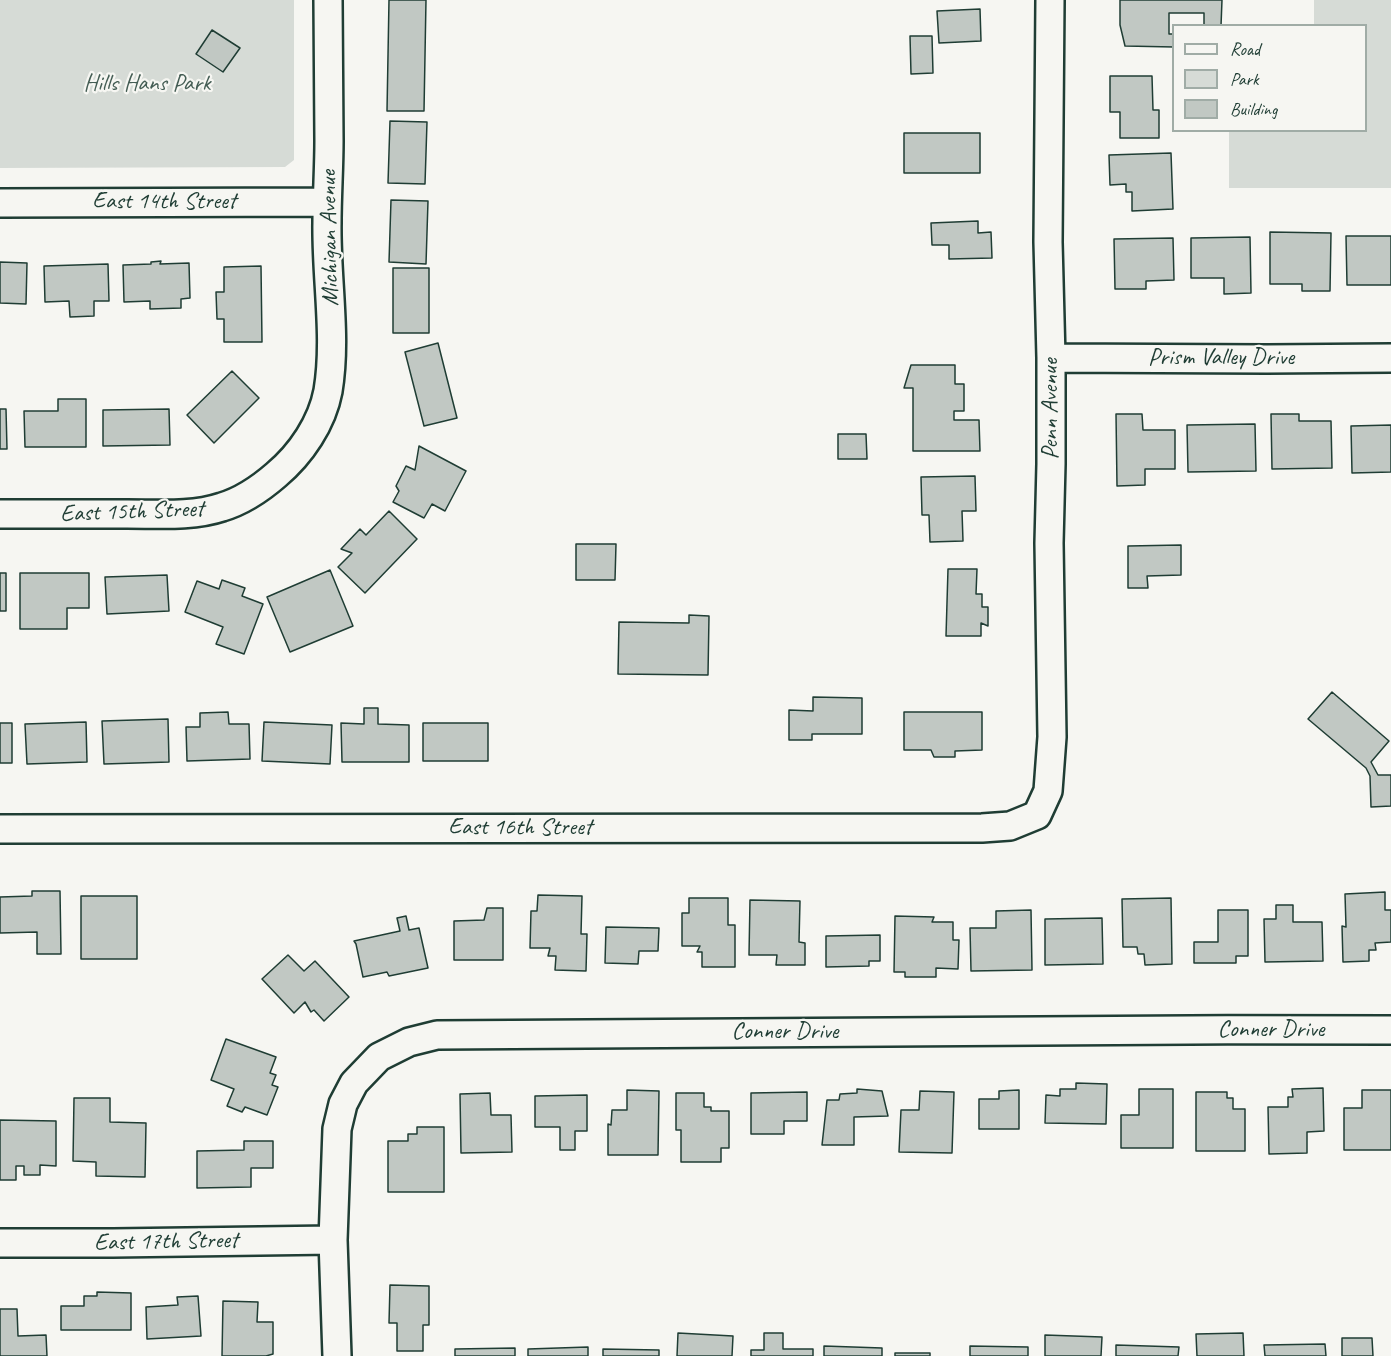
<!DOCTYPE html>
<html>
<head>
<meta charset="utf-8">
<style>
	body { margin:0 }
	#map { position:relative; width:1391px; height:1356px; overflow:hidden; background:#f6f6f2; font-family:Caveat,sans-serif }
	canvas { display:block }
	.legend { position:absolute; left:1172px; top:24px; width:195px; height:108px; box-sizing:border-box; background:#f6f6f2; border:2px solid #a0aca6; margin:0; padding:8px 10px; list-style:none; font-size:18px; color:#1f3d34 }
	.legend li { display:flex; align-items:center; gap:12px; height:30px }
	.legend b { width:30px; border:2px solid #a0aca6 }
</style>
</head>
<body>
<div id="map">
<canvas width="1391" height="1356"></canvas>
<ul class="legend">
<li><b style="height:8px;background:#f6f6f2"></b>Road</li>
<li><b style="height:16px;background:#d6dbd6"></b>Park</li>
<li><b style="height:16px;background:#c1c8c3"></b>Building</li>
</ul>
</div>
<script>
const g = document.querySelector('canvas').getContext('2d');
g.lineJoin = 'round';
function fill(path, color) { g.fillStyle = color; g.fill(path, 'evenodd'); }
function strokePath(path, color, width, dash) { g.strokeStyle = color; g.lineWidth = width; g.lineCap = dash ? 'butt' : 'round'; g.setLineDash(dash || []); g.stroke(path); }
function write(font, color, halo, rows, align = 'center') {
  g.font = font + ' Caveat,sans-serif'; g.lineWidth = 4.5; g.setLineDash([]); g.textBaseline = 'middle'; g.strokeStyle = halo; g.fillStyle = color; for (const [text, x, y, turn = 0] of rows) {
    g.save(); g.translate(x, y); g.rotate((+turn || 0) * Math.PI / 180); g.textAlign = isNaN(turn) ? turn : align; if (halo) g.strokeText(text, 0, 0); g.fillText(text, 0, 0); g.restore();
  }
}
const green = new Path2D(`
	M0 0H294V160L285 167 0 168Z
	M1314 0H1391V188H1229V131L1366 130V26L1314 25Z`);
const building = new Path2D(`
	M389 0H426L424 111H387Z
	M1120 0H1222L1221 26H1204V13H1169V34H1174V47L1125 46 1120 25Z
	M980 9 981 41 939 43 937 11Z
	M212 30 240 48 223 72 196 54Z
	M910 36H932L933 73 911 74Z
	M1110 76H1152L1153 110H1159V138H1120V112H1110Z
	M390 121 427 122 425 184 388 183Z
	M904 133H980V173H904Z
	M1171 153 1173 209 1132 211V192H1126V184L1110 185 1109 155Z
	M391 200 428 201 426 264 389 262Z
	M978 221V233L991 232 992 258 949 259V245H932L931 223Z
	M1270 232 1331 233 1330 291H1302V284H1270Z
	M1346 236H1391V285H1347Z
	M1250 237 1251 293 1224 294V278H1191V238Z
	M1173 238 1174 280 1146 281V289H1115L1114 239Z
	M161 261 160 264 189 263 190 298 181 299V308L150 309V301L124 302 123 265 151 264V262Z
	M0 262 27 263 26 304 0 303Z
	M108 264 109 301H94V316L70 317 69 301 45 302 44 266Z
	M261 266 262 342H224V319H217L216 292H224V267Z
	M393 268H429V333H393Z
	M438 343 457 418 424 426 405 352Z
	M911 365H955V384H964V411H954V420H979L980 451H913V388H904Z
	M232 371 259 398 214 443 187 415Z
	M58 399H86V447H25L24 411H58Z
	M0 409H6L7 449H0Z
	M169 409 170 445 103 446V410Z
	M1116 414H1142L1143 430H1175V469H1145V485L1117 486Z
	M1271 414H1299V421H1331L1332 468 1272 469Z
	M1255 424 1256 471 1188 472 1187 425Z
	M1391 425V472L1352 473 1351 426Z
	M838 434H866L867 459H838Z
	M419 446 466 471 445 511 432 504 424 518 393 502 399 491 396 486 406 466 415 470Z
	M975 476 976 511H962L963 541 930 542 929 515H922L921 477Z
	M389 511 417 539 365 593 338 567 352 553 341 549 360 529 366 535Z
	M576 544H616L615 580H576Z
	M1181 545V575L1147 576 1148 588H1128V546Z
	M948 569H977L976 594H982V607H988V626L981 623V636H946Z
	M330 570 353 626 290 652 267 597Z
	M0 573H6V611H0Z
	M20 573H89V608H67V629H20Z
	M167 575 169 611 107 614 105 577Z
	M222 580 245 588 242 596 263 604 244 654 216 644 223 627 185 612 197 581 219 589Z
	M689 615 709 616 708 675 618 674 619 622 689 623Z
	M1332 692 1389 741 1371 762 1378 775H1391V806L1371 807 1370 776 1366 768 1308 719Z
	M813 697 862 698V734H812V740H789V710L813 711Z
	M364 708H378V724L409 725V762H342L341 723 364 724Z
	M228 712 229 724H249L250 759 187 761 186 727H200V713Z
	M904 712H982V750L955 751V757H934L931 750H904Z
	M168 719 169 762 104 764 102 721Z
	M86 722 87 762 27 764 25 724Z
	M264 722 332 725 330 764 262 761Z
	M0 723H12V763H0Z
	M423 723H488V761H423Z
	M32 891H60L61 954H37V932L0 933V897L32 896Z
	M1385 892V910H1391V942L1375 943 1376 950H1369V961L1343 962 1342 926 1346 927 1345 894Z
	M538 895 582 896 581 934H587L586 971 555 970 556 956H548L550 948H530L531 911H537Z
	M81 896H137V959H81Z
	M689 898H728V925H735V967H702V952H697L700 946H682V913H689Z
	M1171 898 1172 964 1145 965 1144 954H1138L1137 947H1123L1122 899Z
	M750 900 800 901 799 942 805 943V965H776L777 955H749Z
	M1276 905H1293V922H1322L1323 961 1265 962 1264 919H1276Z
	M487 908H503V960H454V921L484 920Z
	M1031 910 1032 970 971 971 970 928H996V911Z
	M1218 910H1248V956H1236V963H1194V942H1218Z
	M406 916 409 930 419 928 428 968 389 976 387 972 363 977 356 944 354 941 400 931 397 918Z
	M895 916 934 917 932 922H953V940H959L958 969 936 968V977H905V972H894Z
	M1102 918 1103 964 1045 965V919Z
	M606 927 659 928 658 951H639L638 964 605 963Z
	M880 935V961H869V966L826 967V936Z
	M288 955 304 971 315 961 349 997 324 1021 314 1010 311 1012 305 1002 294 1013 262 979Z
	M226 1039 276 1057 270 1073 276 1075 272 1085 278 1087 267 1115 245 1107 242 1112 227 1106 234 1089 211 1080Z
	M1076 1083 1107 1084 1106 1124 1045 1123 1046 1095 1060 1096V1089H1076Z
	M1323 1088 1324 1131 1307 1132V1153L1269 1154 1268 1107H1288V1097H1293L1292 1089Z
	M857 1089 882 1091 888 1116 854 1117V1145H822L827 1100H839L840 1094 857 1093Z
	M1139 1089H1173V1148H1121V1115H1139Z
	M627 1090 659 1091 658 1155H608V1124L611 1125 612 1110H627Z
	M1019 1090V1129H979V1099H999V1091Z
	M1362 1090H1391V1150H1344V1108H1362Z
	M920 1091 954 1092 952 1153 899 1152 901 1110H919Z
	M807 1092V1121H784V1134H751V1093Z
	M1196 1092H1227V1098H1233V1109H1245V1151H1196Z
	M490 1093 491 1115H511L512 1152 461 1153 460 1094Z
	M676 1093H704V1107H711V1111H729V1148H721V1162H681V1130H676Z
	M587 1095V1131H575V1150H560V1127H535V1096Z
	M74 1098H110V1122L146 1123 145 1177 96 1176V1162L73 1161Z
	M0 1120 56 1121V1166L40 1165V1175H24V1166H16V1180H0Z
	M417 1127H444V1192H388V1141H408V1134H417Z
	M244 1141H273V1168H251V1187L197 1188V1151L244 1150Z
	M390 1285 429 1286V1325H423V1351H397V1323H389Z
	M97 1292 131 1293V1330H61V1306H84V1296H97Z
	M198 1296 201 1336 147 1339 146 1307 178 1305 177 1297Z
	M223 1301 258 1302 257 1322H273V1354L266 1356H222Z
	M0 1309H17L18 1336 46 1335 47 1356H0Z
	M678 1333 733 1336 732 1356H677Z
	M764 1333H783V1349H813V1356H751V1350H764Z
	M1243 1333 1244 1356H1197L1196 1334Z
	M1045 1335 1102 1337 1101 1356H1045Z
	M1342 1338H1372L1373 1356H1342Z
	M1325 1344 1326 1356H1265L1264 1345Z
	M1116 1345 1179 1347 1178 1356H1116Z
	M824 1346 882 1348V1356H824Z
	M970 1346 1028 1347V1356H970Z
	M588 1347V1356H528V1349Z
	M515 1348V1356H455V1349Z
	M603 1349 659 1350V1356H603Z
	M895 1353H930V1356H895Z`);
const street = new Path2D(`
	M0 203 327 202
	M1051 358 1267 359 1391 358
	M0 514C42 514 85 514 127 514 159 514 192 517 222 507 242 501 261 488 276 475 301 454 322 423 328 391 337 337 326 278 327 223 327 196 329 168 329 141 329 94 328 47 328 0
	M0 829 982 828 1010 826 1037 815 1048 791 1052 737 1049 543 1051 464V358L1048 242 1050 0
	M0 1243H113L333 1240
	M337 1356 333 1240 337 1129 343 1104 354 1083 379 1057 409 1042 437 1035C755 1031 1073 1029 1391 1030`);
const parkNames = [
	["Hills Hans Park",147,84]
];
const streetNames = [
	["East 14th Street",164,202],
	["Michigan Avenue",330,238,-91],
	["Prism Valley Drive",1221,358],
	["Penn Avenue",1051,409,-90],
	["East 15th Street",132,512,-2],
	["East 16th Street",520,828],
	["Conner Drive",1271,1030],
	["Conner Drive",785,1032],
	["East 17th Street",166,1242,-1]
];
fill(green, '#d6dbd6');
fill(building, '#c1c8c3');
strokePath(building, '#1f3d34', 1.5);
strokePath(street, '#1f3d34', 32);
strokePath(street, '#f6f6f2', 27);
write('24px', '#445d54', '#f6f6f2', parkNames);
write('24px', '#1f3d34', '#f6f6f2', streetNames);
</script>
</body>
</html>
